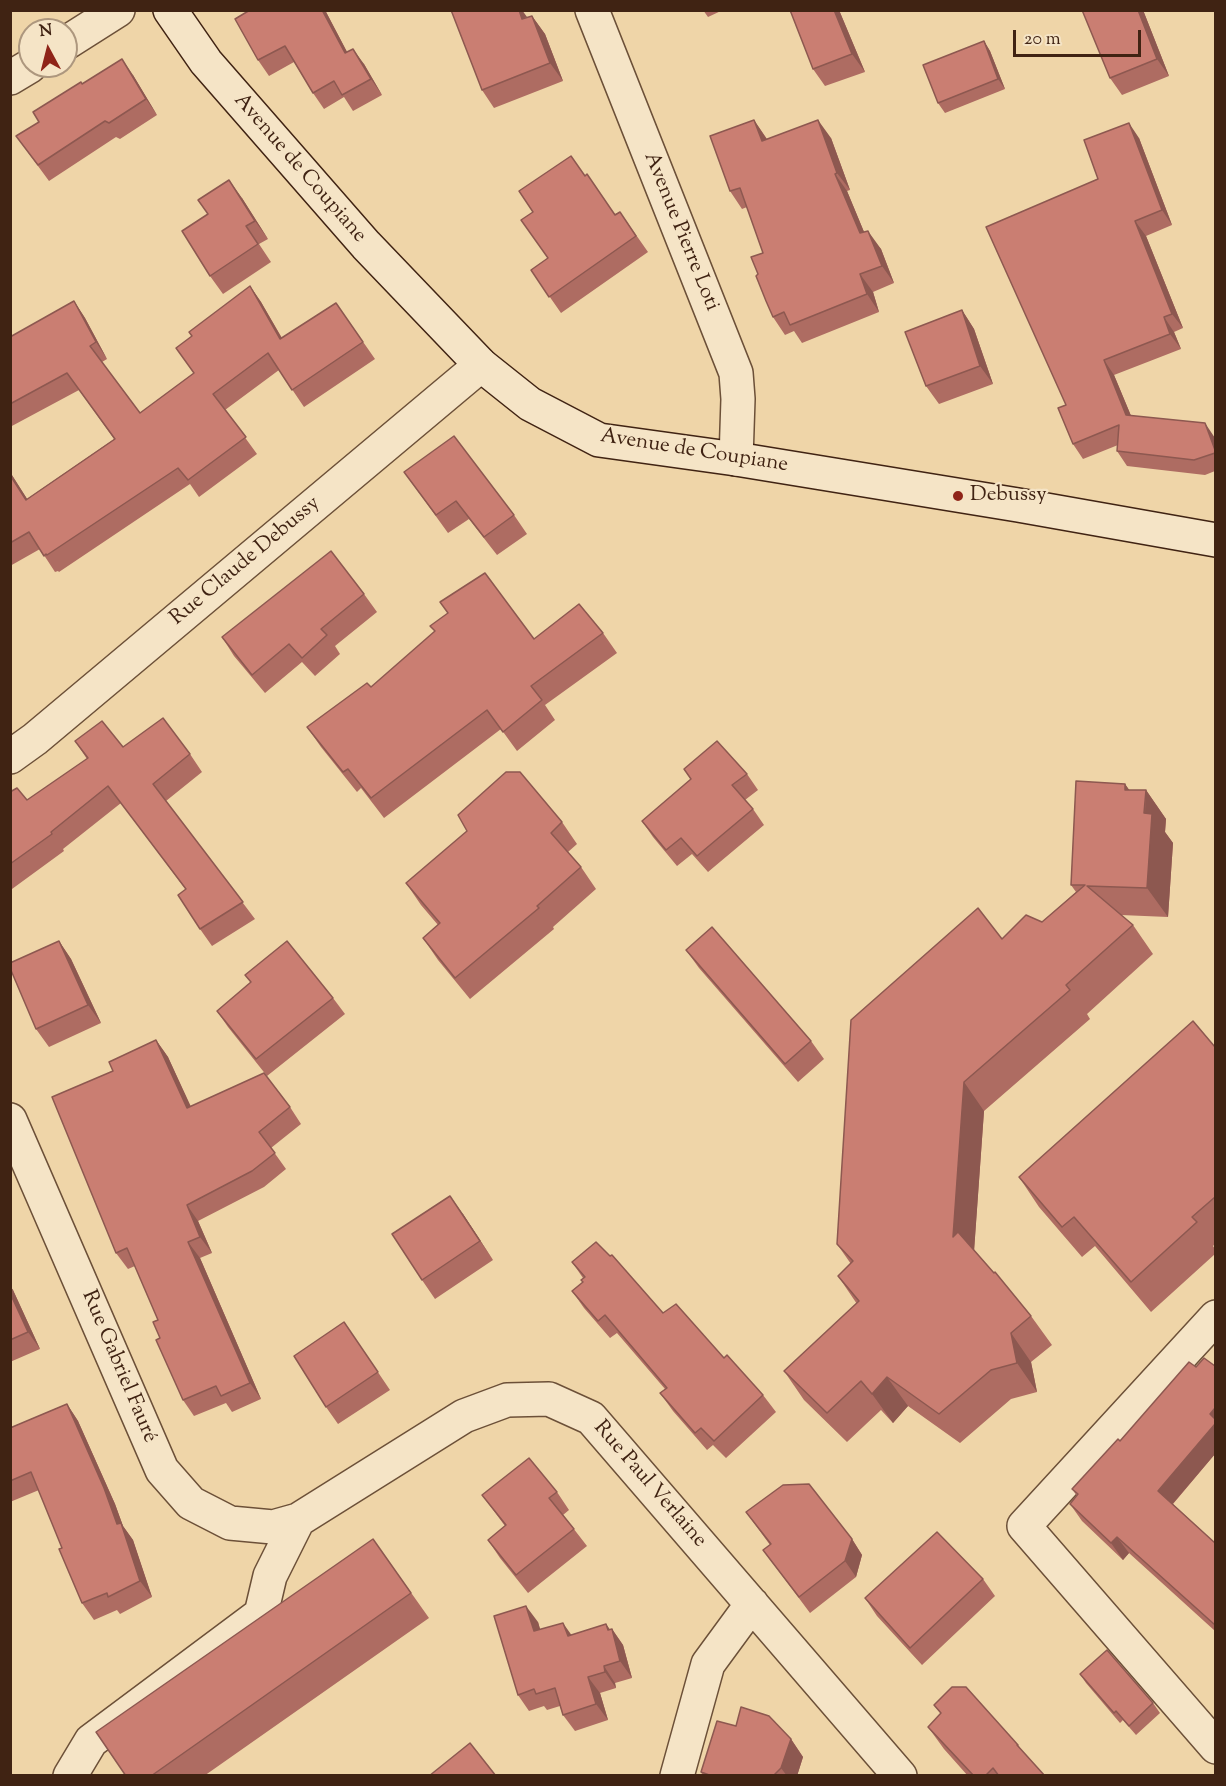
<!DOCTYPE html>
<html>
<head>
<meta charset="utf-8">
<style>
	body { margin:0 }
	#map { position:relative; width:1226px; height:1786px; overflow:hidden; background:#efd5a8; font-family:"Sorts Mill Goudy",serif }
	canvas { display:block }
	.frame { position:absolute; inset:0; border:12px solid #402313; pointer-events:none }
	.north { position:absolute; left:18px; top:18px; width:60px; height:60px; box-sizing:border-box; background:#f5e4c6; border:2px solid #ad977e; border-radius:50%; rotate:353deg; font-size:16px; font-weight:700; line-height:24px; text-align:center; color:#402313 }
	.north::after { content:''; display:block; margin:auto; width:21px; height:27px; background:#8f2418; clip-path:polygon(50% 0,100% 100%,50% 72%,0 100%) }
	.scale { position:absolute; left:1013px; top:30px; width:128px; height:27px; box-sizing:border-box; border:3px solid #402313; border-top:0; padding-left:8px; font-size:18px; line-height:21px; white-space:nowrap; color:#402313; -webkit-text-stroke:4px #f5e4c6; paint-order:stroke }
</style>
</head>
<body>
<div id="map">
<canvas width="1226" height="1786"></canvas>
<div class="frame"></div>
<div class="north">N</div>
<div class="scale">20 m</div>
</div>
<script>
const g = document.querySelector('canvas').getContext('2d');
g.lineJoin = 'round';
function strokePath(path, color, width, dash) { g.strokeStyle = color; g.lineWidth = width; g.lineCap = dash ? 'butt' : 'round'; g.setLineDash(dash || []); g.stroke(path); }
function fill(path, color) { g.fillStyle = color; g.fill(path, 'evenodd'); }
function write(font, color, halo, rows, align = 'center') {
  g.font = font + ' "Sorts Mill Goudy",serif'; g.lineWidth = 4.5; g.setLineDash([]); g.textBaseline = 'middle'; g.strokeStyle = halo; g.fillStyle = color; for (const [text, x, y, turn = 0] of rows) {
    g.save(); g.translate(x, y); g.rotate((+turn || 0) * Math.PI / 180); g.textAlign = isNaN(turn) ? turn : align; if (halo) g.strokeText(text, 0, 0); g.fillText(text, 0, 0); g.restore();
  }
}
const street = new Path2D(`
	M592 10 736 373 738 399 736 459
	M66 43 118 10
	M10 78 30 66
	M10 757 35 739 481 365
	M10 1120 162 1470 191 1503 230 1523 273 1527 298 1520 464 1416 507 1400 549 1399 591 1418 900 1776
	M1216 1317 1024 1526 1216 1747
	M70 1776 91 1741 261 1614 270 1576 298 1520
	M677 1776 708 1664 752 1604`);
const secondary = new Path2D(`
	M170 10 206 62 366 245 481 365 530 404 599 440 736 459 1018 505 1216 540`);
const wall = new Path2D(`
	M250 10H325L347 52 364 64 382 95 353 111 344 97 324 109 313 93 294 62 269 76 258 60Z
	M703 10H723L708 17Z
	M790 10H839L865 72 825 86 813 69Z
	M1143 10 1169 76 1122 95 1110 78Z
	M532 16 545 34 563 81 494 108 482 90 527 18Z
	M984 41 990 51 1005 89 945 113 938 103Z
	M133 75 157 115 120 139 116 137 49 181 16 136 39 122 82 84Z
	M754 120 767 139 831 138 850 190 847 191 864 232 881 249 894 283 873 292 879 312 802 343 794 331 785 335 773 317 758 274 763 253 747 207 742 209 730 191Z
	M1139 138 1172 225 1146 236 1183 328 1174 332 1181 349 1114 375 1131 416 1215 438V471L1205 475 1127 466 1117 451 1118 445 1083 459 1073 444 1066 405 1098 179Z
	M585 176 615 214 620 212 648 252 561 313 531 270 548 258Z
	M242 198 268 239 259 244 271 262 223 294 210 276Z
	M250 286 261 302 282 338 336 303 375 359 304 407 279 370 225 410 257 454 199 497 190 484 59 572 58 571 55 572 40 549 10 566V472L27 499 114 439 79 390 10 427V354L74 301 85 318 107 359 102 362 140 413 194 373 176 348 192 336Z
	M962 310 974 329 993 384 939 404 926 386Z
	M404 472 514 515 527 534 497 555 469 519 448 533Z
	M364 594 377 612 335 646 340 654 315 676 302 662 265 693 234 656 222 637Z
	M603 633 617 653 545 705 555 720 517 751 501 729 384 818 361 788 357 792 321 747 307 727 371 687 534 639Z
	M75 741 190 754 202 772 166 801 255 919 212 946 200 929 186 890 121 803 63 849 64 851 12 889 10 888V792L27 800 87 759Z
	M684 769 747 774 758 790 745 800 753 809 764 825 708 872 692 854 677 866 653 837 642 821 691 779Z
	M1125 784 1129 790H1146L1166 819 1165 832 1173 843 1168 917 1121 915 1133 925 1153 954 1087 1014 1090 1019 984 1111 974 1250 1031 1316 1052 1345 1031 1362 1037 1392 1011 1399 960 1443 908 1406 893 1423 881 1410 847 1442 804 1400 784 1371 857 1304 838 1276 851 1264 837 1244 1002 939 1042 922 1076 892 1071 885Z
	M562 822 577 844 568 852 581 867 596 889 553 927 554 929 470 999 438 960 423 938 438 925 421 905 406 883Z
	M59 941 71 959 101 1023 49 1047 36 1029Z
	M686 950 811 1041 824 1059 798 1082 699 968Z
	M245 975 333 998 345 1014 267 1076 228 1027 217 1011 251 983Z
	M156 1040 168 1057 190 1106 290 1107 301 1124 271 1148 286 1169 264 1187 198 1221 212 1253 200 1258 261 1399 232 1412 226 1403 194 1416 183 1400 160 1338 158 1320 135 1266 128 1269 116 1253 113 1071Z
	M1215 1047V1244L1213 1246 1215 1249V1254L1151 1312 1095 1246 1082 1257 1039 1207 1019 1177Z
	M463 1214 493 1260 435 1299 422 1280Z
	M572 1262 663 1313 724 1358 763 1395 776 1412 726 1458 713 1445 707 1450 673 1411 660 1393 665 1389 617 1333 610 1338 584 1308 572 1291 583 1282V1278Z
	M10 1286 13 1290 40 1349 10 1362Z
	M344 1322 390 1390 338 1424 326 1407Z
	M67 1404 78 1421 115 1504 123 1526 133 1540 152 1597 120 1614 117 1610 94 1620 82 1603 62 1548 39 1490 10 1502V1428Z
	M1120 1441 1215 1454 1173 1504 1215 1543V1631L1129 1553 1123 1560 1082 1521 1070 1504 1077 1496 1072 1489Z
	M557 1492 569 1510 563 1515 587 1546 528 1593 500 1558 488 1540 505 1526 482 1495Z
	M746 1512 852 1539 862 1555 856 1577 810 1613 763 1550 770 1545Z
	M373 1539 429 1618 204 1776H126Z
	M983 1579 995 1596 922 1665 877 1616 865 1598Z
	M538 1622 540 1630 571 1635 606 1624 610 1630 612 1629 623 1645 632 1678 615 1683 616 1688 600 1693 608 1720 575 1731 563 1715 560 1706 547 1710 544 1706 529 1711 518 1695Z
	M1080 1674 1153 1703 1160 1713 1136 1735 1123 1720 1120 1723 1086 1683Z
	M934 1705 1018 1745 1023 1752 1045 1776H968L944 1749 928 1727 941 1714Z
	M736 1726 791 1739 803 1757 797 1776H703L701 1772Z`);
const shadedWall = new Path2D(`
	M322 10H325L356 69 345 53Z
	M519 10H522L527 17 522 19Z
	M834 10H839L865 72 852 54Z
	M1138 10H1143L1169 76 1157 59Z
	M532 16 545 34 563 81 550 63Z
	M984 41 990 51 1005 89 998 79Z
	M353 49 364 64 382 95 371 79Z
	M122 59 133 75 157 115 146 99Z
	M754 120 766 138 774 159 762 141Z
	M818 120 831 138 850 190 837 173Z
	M1129 123 1139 138 1172 225 1162 210Z
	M835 174 847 191 872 251 860 233Z
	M229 180 242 198 268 239 255 221Z
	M1135 221 1146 236 1183 328 1172 314Z
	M868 231 881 249 894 283 882 266Z
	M860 274 873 292 879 312 867 294Z
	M250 286 261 302 292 356 280 339Z
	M74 301 85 318 107 359 96 342Z
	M962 310 974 329 993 384 980 366Z
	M1164 317 1174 332 1181 349 1170 334Z
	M1104 360 1114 375 1137 430 1126 415Z
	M1205 423 1215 438V450Z
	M10 472 38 516 26 500 10 475Z
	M1125 784 1145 812 1146 790 1166 819 1165 832 1173 843 1168 917 1147 888 1125 790Z
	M59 941 71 959 101 1023 88 1005Z
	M156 1040 168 1057 199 1124 187 1108Z
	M964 1082 984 1111 973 1266 953 1237Z
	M450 1196 463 1214 493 1260 480 1241Z
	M187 1205 198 1221 212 1253 200 1237Z
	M188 1242 200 1258 261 1399 250 1383Z
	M10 1286 13 1290 40 1349 28 1332 10 1293Z
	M1011 1333 1031 1362 1037 1392 1017 1363Z
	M887 1377 908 1406 893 1423 872 1394Z
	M67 1404 78 1421 115 1504 123 1526 133 1540 152 1597 140 1581Z
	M1215 1408V1422L1210 1414Z
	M1215 1424V1454L1170 1507 1158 1491Z
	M1117 1537 1129 1553 1123 1560 1111 1543Z
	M852 1539 862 1555 856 1577 845 1561Z
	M526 1606 538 1622 546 1648 534 1631Z
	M563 1623 575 1640 568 1636Z
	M606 1624 613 1634 612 1629 623 1645 632 1678 620 1661Z
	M604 1666 615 1683 616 1688 605 1672Z
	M588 1677 600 1693 608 1720 596 1704Z
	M791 1739 803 1757 797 1776H787L781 1768Z`);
const building = new Path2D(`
	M250 10H322L345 53 353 49 371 79 342 95 334 81 313 93 285 46 258 60 235 19Z
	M451 10H519L522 19 532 16 550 63 482 90Z
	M790 10H834L852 54 813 69Z
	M1082 10H1138L1157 59 1110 78Z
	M984 41 998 79 938 103 923 65Z
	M122 59 146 99 109 123 105 121 38 165 16 136 39 122 33 112 81 82 82 84Z
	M754 120 762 141 818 120 837 173 835 174 860 233 868 231 882 266 860 274 867 294 790 325 784 312 773 317 766 301 756 276 758 274 751 257 763 253 740 188 730 191 710 136Z
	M1129 123 1162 210 1135 221 1172 314 1164 317 1170 334 1104 360 1126 415 1205 423 1215 450V453L1194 460 1117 451 1119 425 1073 444 1058 408 1066 405 986 227 1098 179 1084 140Z
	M571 156 585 176 587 174 615 215 620 212 636 236 549 297 531 270 548 258 521 220 533 212 519 191Z
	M229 180 255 221 246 226 258 244 210 276 182 231 208 214 198 200Z
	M250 286 280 339 336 303 363 342 292 390 268 353 213 394 246 437 188 480 178 468 47 555 46 554 44 556 29 532 10 543V475L26 500 115 439 67 373 10 404V354H11L10 352V337L74 301 96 342 90 346 140 413 194 373 176 348 192 336 189 332Z
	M962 310 980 366 926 386 905 332Z
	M454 436 514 515 484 537 456 501 436 515 404 472Z
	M331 551 364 594 321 629 327 635 302 658 289 644 252 675 222 637Z
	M485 573 534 639 579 604 603 633 531 686 542 700 503 732 487 710 371 798 348 769 343 772 307 727 367 683 371 687 435 631 430 626 448 613 440 602Z
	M163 718 190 754 153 784 243 902 200 929 178 895 186 889 108 786 51 832 52 834 10 864V792L17 788 27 800 88 758 75 741 102 721 123 747Z
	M717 741 747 774 732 785 753 809 697 856 681 838 666 850 642 821 691 779 684 769Z
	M506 772H520L562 822 551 833 581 867 537 906 539 908 455 978 423 938 440 923 406 883 467 831 458 815Z
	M1076 781 1125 784V790H1146L1144 813 1152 814 1147 888 1087 886 1133 925 1066 985 1070 990 964 1082 953 1237 958 1232 994 1273 995 1272 1031 1316 1011 1333 1017 1363 991 1370 939 1414 887 1377 872 1394 861 1381 827 1413 784 1371 859 1301 838 1276 853 1261 837 1244 851 1020 978 908 1002 939 1026 915 1042 922 1085 885H1071Z
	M712 927 811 1041 785 1064 686 950Z
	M59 941 88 1005 36 1029 10 968V963Z
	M287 941 333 998 256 1059 217 1011 251 982 245 975Z
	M1193 1021 1215 1047V1197L1192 1217 1197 1222 1131 1282 1074 1217 1062 1227 1019 1177Z
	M156 1040 187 1108 264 1073 290 1107 259 1132 275 1153 252 1171 187 1205 200 1237 188 1242 250 1383 221 1396 216 1386 183 1400 156 1340 160 1338 153 1322 158 1320 127 1248 116 1253 52 1097 113 1071 109 1062Z
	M450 1196 480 1241 422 1280 392 1234Z
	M596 1242 610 1256 612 1255 663 1313 676 1304 724 1358 727 1355 763 1395 714 1441 701 1428 695 1433 660 1393 667 1388 605 1315 598 1321 572 1291 583 1282 581 1280 585 1277 572 1262Z
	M10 1293 28 1332 10 1340Z
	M344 1322 378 1372 326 1407 294 1356Z
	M1204 1358 1215 1366V1408L1210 1414 1215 1419V1424L1158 1491 1215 1543V1625L1117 1537 1111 1543 1070 1504 1078 1494 1072 1489 1118 1439 1120 1441 1189 1362 1196 1367Z
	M67 1404 104 1488 117 1524 121 1523 140 1581 108 1597 107 1593 82 1603 59 1549 62 1548 31 1472 10 1481V1428Z
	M529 1458 557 1492 549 1498 574 1529 516 1575 488 1540 506 1525 482 1495Z
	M809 1484 852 1539 845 1561 799 1597 763 1550 771 1544 746 1512 783 1485Z
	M937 1532 983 1579 910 1648 865 1598Z
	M373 1539 411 1593 151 1776H126L96 1732Z
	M526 1606 534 1631 563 1623 568 1636 606 1624 608 1630 612 1629 620 1661 604 1666 605 1672 588 1677 596 1704 563 1715 555 1688 536 1694 534 1689 518 1695 494 1616Z
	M1107 1650 1153 1703 1129 1726 1116 1711 1114 1713 1080 1674Z
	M952 1687H966L1018 1745H1017L1045 1776H999L993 1768 985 1776H974L928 1727 941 1713 934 1705Z
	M741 1707 769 1716 791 1739 781 1768 773 1776H712L701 1772 717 1721 736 1726Z
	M470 1743 496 1776H429Z`);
const markers = [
	[958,496,6,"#8f2418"]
];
const streetNames = [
	["Avenue de Coupiane",299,169,49],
	["Avenue Pierre Loti",680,232,68],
	["Avenue de Coupiane",694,452,9],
	["Rue Claude Debussy",246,562,-40],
	["Rue Gabriel Fauré",118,1367,67],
	["Rue Paul Verlaine",649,1485,49]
];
const poiNames = [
	["Debussy",970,496]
];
strokePath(street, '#6c5038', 36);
strokePath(secondary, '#402313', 36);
strokePath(street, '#f5e4c6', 33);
strokePath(secondary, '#f5e4c6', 33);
fill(wall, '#ae6c62');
fill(shadedWall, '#8d5850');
fill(building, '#ca7e72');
strokePath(building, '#8d5850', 1.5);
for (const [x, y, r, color] of markers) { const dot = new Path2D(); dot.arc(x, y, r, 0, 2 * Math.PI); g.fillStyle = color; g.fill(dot); strokePath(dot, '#f5e4c6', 2); }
write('21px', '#402313', '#f5e4c6', streetNames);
write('21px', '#402313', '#f5e4c6', poiNames, 'left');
</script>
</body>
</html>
